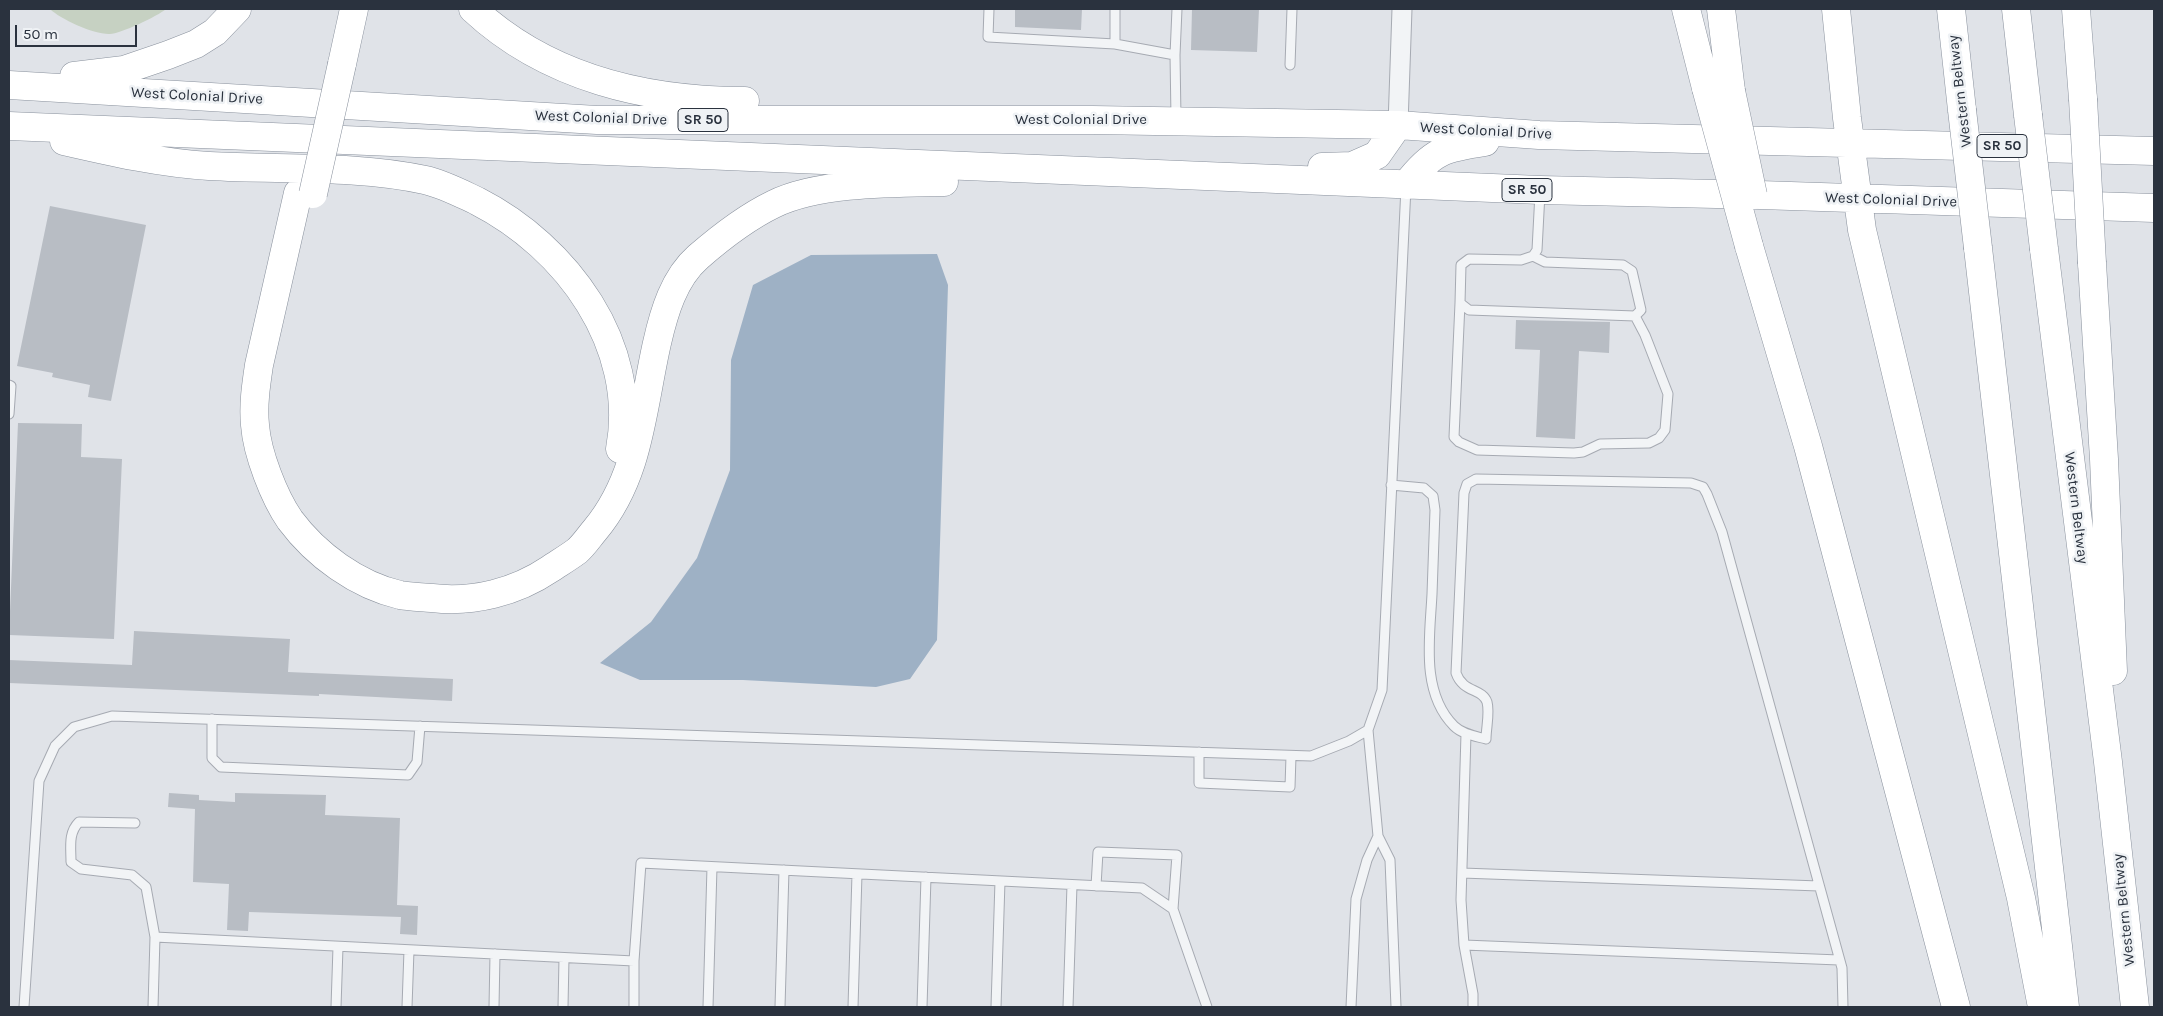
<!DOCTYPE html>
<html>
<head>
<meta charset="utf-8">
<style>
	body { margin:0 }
	#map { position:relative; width:2163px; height:1016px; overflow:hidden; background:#e0e3e8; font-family:Karla,sans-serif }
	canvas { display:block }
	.frame { position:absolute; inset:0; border:10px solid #2a323e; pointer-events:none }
	.scale { position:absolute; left:15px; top:25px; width:122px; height:22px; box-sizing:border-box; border:2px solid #2a323e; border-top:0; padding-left:6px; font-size:15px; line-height:18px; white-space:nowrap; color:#2a323e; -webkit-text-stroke:4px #eff2f5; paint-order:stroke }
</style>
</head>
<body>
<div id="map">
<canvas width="2163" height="1016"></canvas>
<div class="frame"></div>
<div class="scale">50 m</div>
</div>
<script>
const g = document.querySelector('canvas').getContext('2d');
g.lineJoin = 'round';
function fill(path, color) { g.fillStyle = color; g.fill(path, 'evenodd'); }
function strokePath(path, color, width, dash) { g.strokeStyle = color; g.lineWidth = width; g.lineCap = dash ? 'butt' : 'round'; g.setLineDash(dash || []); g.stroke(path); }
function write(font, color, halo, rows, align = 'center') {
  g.font = font + ' Karla,sans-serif'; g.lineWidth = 5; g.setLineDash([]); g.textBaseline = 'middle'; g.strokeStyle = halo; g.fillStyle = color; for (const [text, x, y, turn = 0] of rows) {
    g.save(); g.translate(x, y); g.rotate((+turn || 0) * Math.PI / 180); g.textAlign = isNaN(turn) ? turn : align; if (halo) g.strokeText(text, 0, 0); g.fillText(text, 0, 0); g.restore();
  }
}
const green = new Path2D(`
	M50 9H166C158 16 120 34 110 34 95 35 60 19 50 9Z`);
const water = new Path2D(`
	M937 254 948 285 937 640 910 679 876 687 743 680H640L600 663 651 622 697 558 730 470 731 360 753 285 811 255Z`);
const building = new Path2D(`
	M1015 9H1082L1081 30 1015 27Z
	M1192 9H1259L1257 52 1191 50Z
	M50 206 146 225 111 401 88 397 90 385 52 377 53 373 17 366Z
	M1516 320 1610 322 1609 353 1579 351 1575 439 1536 437 1540 350 1515 349Z
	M18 423 82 424 81 457 122 459 114 639 9 635Z
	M134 631 290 639 288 672 453 679 452 701 319 694V696L9 683V660L132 665Z
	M169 793 199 795V800L235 802V793L326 795 325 815 400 818 397 905 418 906 417 935 400 934 401 917 249 912 248 931 227 930 229 884 193 882 195 809 168 807Z`);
const lane = new Path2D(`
	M989 9 988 37 1115 44V9
	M1115 44 1175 55 1176 118
	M1175 55 1177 9
	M1290 65 1292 9
	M1533 256 1545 262 1623 265 1632 271 1641 310 1635 316 1469 310 1460 303 1461 265 1469 259 1521 260 1533 256 1537 250 1540 193
	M1460 303 1454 437 1459 442 1477 450 1574 453 1583 452 1600 444 1649 443 1659 438 1665 430 1668 394 1645 335 1635 316
	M9 385 11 386 9 414
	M1391 485 1424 488 1433 496 1435 510C1434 538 1433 566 1432 594 1430 636 1420 692 1454 726 1462 734 1475 736 1486 739 1486 728 1490 713 1487 702 1482 688 1463 693 1456 673L1464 493 1467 484 1476 479 1691 483 1703 487 1707 494 1722 532 1842 968 1843 1007
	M212 719V758L221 767 408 775 417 762 420 726
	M1368 730 1378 836
	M1466 734 1461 900 1464 945 1473 994V1007
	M1199 752V783L1290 787 1291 756
	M135 823 79 822C68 833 71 847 71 862L81 869 132 875 146 887 155 937
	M1462 873 1819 886
	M1096 886 1098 852 1177 855 1173 909
	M1464 945 1839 960
	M24 1007 39 781 55 746 74 727 112 716 1311 756 1349 741 1368 730 1382 690 1406 187
	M153 1007 155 937 634 961 641 863 1142 888 1173 909 1207 1007
	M336 1007 338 947
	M407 1007 409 950
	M494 1007 495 954
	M563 1007 564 958
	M634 1007V961
	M708 1007 712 867
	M780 1007 784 870
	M853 1007 857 874
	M922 1007 926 877
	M996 1007 1000 881
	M1068 1007 1072 885
	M1351 1007 1356 899 1367 860 1378 836 1390 860 1396 1007`);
const street = new Path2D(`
	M1398 125 1402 9`);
const highway = new Path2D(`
	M473 9C547 78 647 101 745 101
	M1686 9 1706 88
	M1721 9 1731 91
	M1836 9 1847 118 1862 230 2021 898 2042 1007
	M1951 9 1962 110
	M2016 9 2028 115
	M2076 9 2083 99
	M342 64 354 9
	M74 76 124 70 168 55 196 44 215 32 237 9
	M9 85 597 120H1093L1398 125 1539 135 2154 151
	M9 126 1540 190 1760 195 2154 208
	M64 141C112 152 160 163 209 166 279 170 357 165 425 180 443 184 460 193 477 201 567 247 639 345 620 449
	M1322 167 1352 166 1377 155 1398 125
	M1406 185C1432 151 1444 148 1485 142
	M298 193 259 365C256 385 253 405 255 425 257 453 274 497 290 520 316 555 357 585 400 595 410 597 422 597 432 598 473 603 516 592 550 569 559 563 569 557 577 551 584 545 589 537 595 530 640 476 642 409 657 343 664 312 674 278 698 257 721 237 747 217 774 204 819 182 894 183 944 182
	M1749 246 1808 446 1956 1007
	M1978 248 2065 1007
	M2044 249 2108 762 2135 1007
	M2092 263 2104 459 2113 671`);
const highwayBridge = new Path2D(`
	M1706 88 1749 246
	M1731 91 1753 195
	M2083 99 2092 263
	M1962 110 1978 248
	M2028 115 2044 249
	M313 194 342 64`);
const shields = [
	[703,120,50],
	[2002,146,50],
	[1527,190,50]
];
const shieldNames = [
	["SR 50",703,120],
	["SR 50",2002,146],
	["SR 50",1527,190]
];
const streetNames = [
	["Western Beltway",1960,91,-97],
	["West Colonial Drive",197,96,3],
	["West Colonial Drive",601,118,2],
	["West Colonial Drive",1081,120],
	["West Colonial Drive",1486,131,3],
	["West Colonial Drive",1891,200,2],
	["Western Beltway",2076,508,83],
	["Western Beltway",2124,910,-96]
];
fill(green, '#c6d1c2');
fill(water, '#9eb1c5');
fill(building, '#b8bdc4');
strokePath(lane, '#a6aab2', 11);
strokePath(street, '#a6aab2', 21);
strokePath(highway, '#89919d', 29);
strokePath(lane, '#f2f4f6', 9);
strokePath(street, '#f2f4f6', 19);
strokePath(highway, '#fff', 28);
strokePath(highwayBridge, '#89919d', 29, []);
strokePath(highwayBridge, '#fff', 28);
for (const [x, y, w] of shields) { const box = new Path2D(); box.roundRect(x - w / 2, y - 11.5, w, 23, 4); g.fillStyle = '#eff2f5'; g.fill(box); strokePath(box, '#2a323e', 1); }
write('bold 14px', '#2a323e', null, shieldNames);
write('15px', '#2a323e', '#eff2f5', streetNames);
</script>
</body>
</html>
